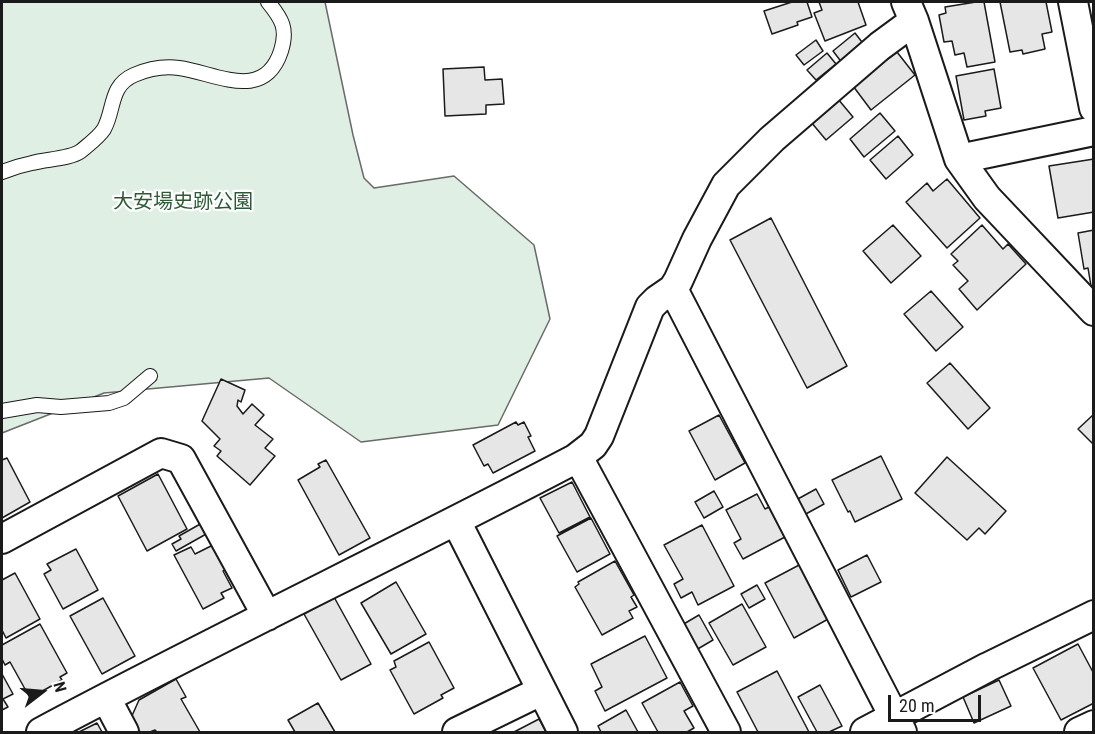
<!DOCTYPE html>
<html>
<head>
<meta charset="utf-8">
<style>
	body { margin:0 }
	#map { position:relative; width:1095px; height:734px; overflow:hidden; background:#fff; font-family:"Roboto Condensed",sans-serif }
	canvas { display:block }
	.frame { position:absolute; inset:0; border:3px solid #1a1a1a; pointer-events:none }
	.north { position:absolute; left:12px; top:662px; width:60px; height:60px; -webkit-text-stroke:4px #fff; paint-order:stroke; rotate:74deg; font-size:16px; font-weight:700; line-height:24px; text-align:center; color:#1a1a1a }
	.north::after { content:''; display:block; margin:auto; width:21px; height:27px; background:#1a1a1a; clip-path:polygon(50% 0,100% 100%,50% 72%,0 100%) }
	.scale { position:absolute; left:888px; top:695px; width:93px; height:27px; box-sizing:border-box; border:3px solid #1a1a1a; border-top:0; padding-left:8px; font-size:18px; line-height:21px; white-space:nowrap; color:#1a1a1a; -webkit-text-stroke:4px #fff; paint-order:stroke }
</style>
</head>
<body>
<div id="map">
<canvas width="1095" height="734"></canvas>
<div class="frame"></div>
<div class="north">N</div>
<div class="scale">20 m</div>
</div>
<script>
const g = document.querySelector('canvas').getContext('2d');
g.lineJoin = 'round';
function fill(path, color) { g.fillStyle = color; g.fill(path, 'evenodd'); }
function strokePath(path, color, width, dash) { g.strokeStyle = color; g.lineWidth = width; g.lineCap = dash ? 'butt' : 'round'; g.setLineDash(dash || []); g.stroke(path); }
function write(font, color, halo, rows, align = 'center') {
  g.font = font + ' "Roboto Condensed","Noto Sans JP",sans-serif'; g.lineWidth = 4.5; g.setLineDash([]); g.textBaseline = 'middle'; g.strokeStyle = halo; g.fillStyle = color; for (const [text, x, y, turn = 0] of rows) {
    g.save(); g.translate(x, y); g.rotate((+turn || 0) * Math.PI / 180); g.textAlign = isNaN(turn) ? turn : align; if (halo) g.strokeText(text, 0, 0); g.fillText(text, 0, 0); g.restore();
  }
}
const green = new Path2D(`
	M2 2H325L353 135 364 178 374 188 454 176 534 245 550 319 498 425 361 442 269 378 104 393 2 433Z`);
const building = new Path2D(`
	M792 2H807L812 17 797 22 798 25 772 34 764 11Z
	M819 2H858L866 25 825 41 814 13 822 10Z
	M976 2H984L995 62 967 67 964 53 955 55 952 41 944 42 939 15 946 13 945 7Z
	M1000 2H1046L1052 32 1042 34 1045 49 1023 54 1022 50 1010 52Z
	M855 33 865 46 843 64 833 51Z
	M816 40 823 51 804 65 796 55Z
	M897 52 915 75 871 110 853 86Z
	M827 53 836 64 816 80 807 70Z
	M484 67 485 80 502 79 504 104 486 105V114L445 116 443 69Z
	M994 69 1001 108 985 111 986 116 964 120 956 76Z
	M838 99 853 117 826 140 811 122Z
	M880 113 895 131 864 157 850 139Z
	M898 136 913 155 886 179 870 160Z
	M1094 159V212L1058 218 1049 166Z
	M947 179 980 218 947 248 906 202 927 183 933 191Z
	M771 218 847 366 807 388 730 240Z
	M893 225 921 256 891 283 863 251Z
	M982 225 1003 249 1008 244 1026 264 977 310 959 289 968 281 953 265 958 261 951 254Z
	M1094 230V285L1091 286 1088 268 1084 269 1078 233Z
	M931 291 963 327 936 351 904 314Z
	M950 363 990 408 968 429 927 383Z
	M221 379 245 390 241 402 238 400 237 406 243 414 252 404 264 415 255 425 273 439 265 448 275 456 250 485 217 456 221 451 214 446 220 439 202 421Z
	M1094 414V445L1078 429Z
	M719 415 745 463 715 480 689 431Z
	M516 422 518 425 524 422 531 436 528 437 535 451 493 473 488 464 484 466 473 445Z
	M881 456 902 499 855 522 850 511 848 512 832 480Z
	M947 457 1006 511 985 534 979 528 967 540 915 493Z
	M7 458 30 502 2 518V460Z
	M326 460 370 538 339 555 298 480 320 467 318 464Z
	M158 474 187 529 147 551 118 496Z
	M572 482 590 517 559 533 540 498Z
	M816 489 824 504 804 515 796 500Z
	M714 491 723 507 704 518 695 502Z
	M757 494 765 509 769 507 785 537 743 559 734 543 741 539 726 510Z
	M591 518 610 554 577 572 557 536Z
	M202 523 208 533 176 551 172 544 181 539 179 536Z
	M702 525 734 586 698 605 692 592 681 598 674 584 683 579 664 545Z
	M215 544 228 569 223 571 232 588 221 593 224 598 203 609 174 555 191 547 195 554Z
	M76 549 98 590 63 609 44 574 51 570 47 564Z
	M867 555 881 582 851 597 838 570Z
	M615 561 634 595 631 597 637 607 629 611 633 618 602 635 575 587 579 584 578 582Z
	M801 564 830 618 794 638 765 583Z
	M15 573 40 619 6 638 2 630V580Z
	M396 582 426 634 391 654 361 603Z
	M757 585 765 599 749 608 741 594Z
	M334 597 371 664 341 680 304 614Z
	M103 598 135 656 102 674 70 616Z
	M742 604 766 647 733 665 709 623Z
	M699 615 713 640 696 650 682 625Z
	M40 624 67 673 60 677 62 680 30 698 10 662 5 665 2 659V645Z
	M645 636 667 678 605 711 595 691 602 687 591 664Z
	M429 642 454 688 441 695 443 698 414 714 390 670 396 667 394 661Z
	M1078 644 1094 674V703L1061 720 1033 668Z
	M777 671 809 732H758L737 692Z
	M2 674 13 694 3 699 8 707 2 710Z
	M176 679 186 697 181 699 200 732H157L155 730 150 732H140L131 718 139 700Z
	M999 680 1011 706 974 723 963 697Z
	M680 682 693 706 684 711 694 728 687 732H658L642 703Z
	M820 685 842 726 829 732H817L798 697Z
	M318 703 335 732H295L288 720Z
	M626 710 638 732H601L598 726Z
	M539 719 546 732H514Z
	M97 723 102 732H79Z`);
const service = new Path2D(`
	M2 172C12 168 22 165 32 163 46 159 70 159 81 151 88 145 99 137 104 129 115 109 109 86 134 75 148 69 164 66 179 68 216 73 264 103 281 51 288 29 282 19 268 2
	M2 411 37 405 61 407 109 403 124 398 150 376`);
const minor = new Path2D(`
	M906 2 914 21 959 159 987 198 1094 311
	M1073 2 1094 108
	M959 159 1094 131
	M673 289 902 732
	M578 457 726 732
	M456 521 563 732
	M2 539 161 453 181 459 267 616
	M106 698 124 732
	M41 732C217 638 398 552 575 459L593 445 599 436 650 307 657 300 673 289 678 281 697 239 726 185 772 139 880 46 914 21
	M457 732 541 691
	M865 732 988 667 1094 615
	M1079 732 1094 725`);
const parkNames = [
	["大安場史跡公園",183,203]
];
fill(green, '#e0efe3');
strokePath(green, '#6a6a6a', 1.5);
fill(building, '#e6e6e6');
strokePath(building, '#1a1a1a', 1.5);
strokePath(service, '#1a1a1a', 16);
strokePath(minor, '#1a1a1a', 32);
strokePath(service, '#fff', 14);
strokePath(minor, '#fff', 28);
write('20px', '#2b5a34', '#fff', parkNames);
</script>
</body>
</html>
